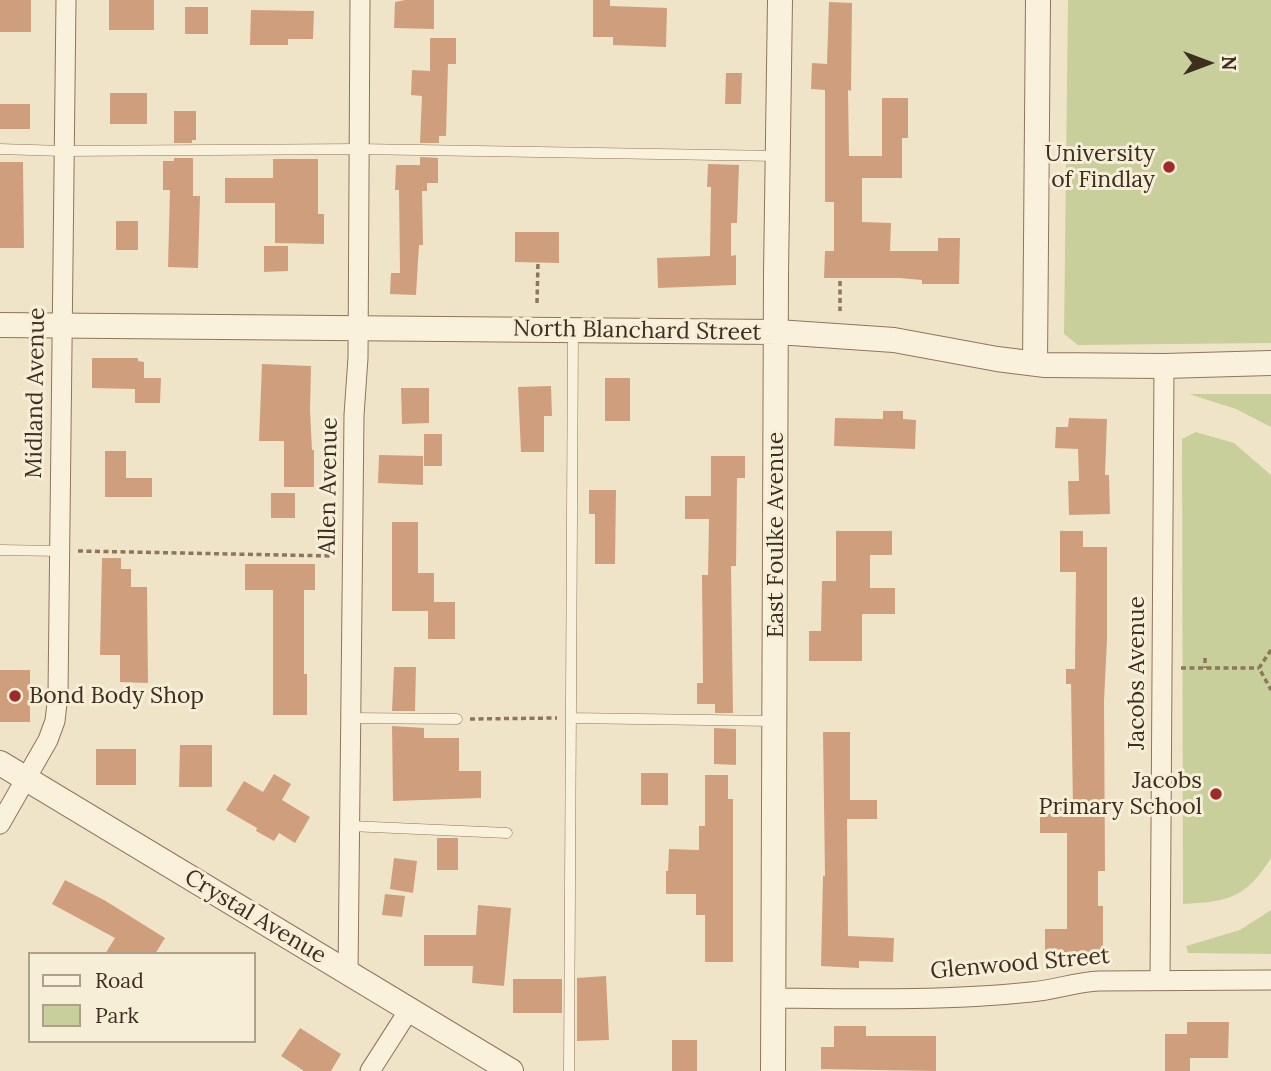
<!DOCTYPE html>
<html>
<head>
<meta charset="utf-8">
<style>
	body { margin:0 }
	#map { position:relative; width:1271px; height:1071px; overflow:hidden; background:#f0e4c8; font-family:Lora,serif }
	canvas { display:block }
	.legend { position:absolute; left:28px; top:952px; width:228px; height:91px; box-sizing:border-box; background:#f7eed8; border:2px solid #ada18e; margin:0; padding:9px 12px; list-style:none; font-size:21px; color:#3d2e20 }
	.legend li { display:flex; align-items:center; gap:14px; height:35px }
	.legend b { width:35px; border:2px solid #ada18e }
	.north { position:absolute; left:1173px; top:28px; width:70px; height:70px; -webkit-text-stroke:5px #f7eed8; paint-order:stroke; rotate:90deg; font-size:19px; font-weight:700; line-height:28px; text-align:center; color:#3d2e20 }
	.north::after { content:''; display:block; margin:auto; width:24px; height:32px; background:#3d2e20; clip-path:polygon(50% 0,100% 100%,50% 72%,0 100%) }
</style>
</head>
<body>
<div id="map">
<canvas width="1271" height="1071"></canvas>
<ul class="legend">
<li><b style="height:9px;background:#faf1dc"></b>Road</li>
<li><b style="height:19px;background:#c9cf9b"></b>Park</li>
</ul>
<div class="north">N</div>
</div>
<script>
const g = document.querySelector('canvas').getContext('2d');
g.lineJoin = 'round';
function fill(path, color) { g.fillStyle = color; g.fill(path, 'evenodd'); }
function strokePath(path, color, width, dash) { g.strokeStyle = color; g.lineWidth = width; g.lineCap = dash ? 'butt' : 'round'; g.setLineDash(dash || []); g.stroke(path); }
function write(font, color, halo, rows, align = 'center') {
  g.font = font + ' Lora,serif'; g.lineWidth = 6; g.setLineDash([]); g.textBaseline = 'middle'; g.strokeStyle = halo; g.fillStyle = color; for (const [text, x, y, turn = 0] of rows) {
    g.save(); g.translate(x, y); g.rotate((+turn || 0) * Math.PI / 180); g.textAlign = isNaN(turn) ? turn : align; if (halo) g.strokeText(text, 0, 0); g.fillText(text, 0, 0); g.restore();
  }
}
const green = new Path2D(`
	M1068 0H1271V343L1078 345 1064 334Z
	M1189 394H1271V427L1236 409Z
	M1196 432 1234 443 1271 475V858C1246 898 1228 902 1183 904L1182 439Z
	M1271 910V954L1188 953 1186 946 1240 930Z`);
const building = new Path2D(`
	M0 0H31V32H0Z
	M109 0H154V30H109Z
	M405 0H434V29L394 28 395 2Z
	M593 0H610V6L667 8 666 47 613 45V37H593Z
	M829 2 852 3 851 91 848 90 849 156H882V98H908V138H902V178H862V222L891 223 890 251H938V238H960L959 284H922V280L899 278H824L825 251H834V202H825V90L811 89 812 63 827 64Z
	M185 7H208V34H185Z
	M251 10 314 11 313 39H288V45H250Z
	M430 38H456V64H448L446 136H439V143H420L422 96 411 95 412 70 430 71Z
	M726 73H742L741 104H725Z
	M110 93H147V124H110Z
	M0 104H30V129H0Z
	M174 111H196V140H192V143H174Z
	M420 157 438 158V183H427V191H422L423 245H419L416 295 390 294 391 273H400L399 190H395L396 165H420Z
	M174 158H193V196H200L198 268 168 267 170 190H163V161H174Z
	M273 159H318V214H324V244L275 243V203H225V178H273Z
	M0 162H23L24 248H0Z
	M708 164 739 165 737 223H731V256L736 255V285L658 288 657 258 710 256 711 187H707Z
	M116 221H138V250H116Z
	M515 232H559V263L515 262Z
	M264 246H288V271L264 272Z
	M92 358H138V361L144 362V378H161L160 403H135V389L92 388Z
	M262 364 311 366 310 410 312 450H314V487H284V441H259Z
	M605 378H630V421H605Z
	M551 386 552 416H544V452H521L518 387Z
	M401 388H429V423L402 424Z
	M883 411H903V419L916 420 915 449 834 446 835 418 883 419Z
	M1069 418 1107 419 1105 475H1109L1110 514 1069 515 1068 481H1079L1078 449 1055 448 1056 427H1068Z
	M424 434H442V466H424Z
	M105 451H126V478H152V497H105Z
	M379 455 423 456V485L378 483Z
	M711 456H745V478H737L736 566H731L733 713H715V704H697V683H703L702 575H708L709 519H685V496H711Z
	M589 490H616L615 564H595V514H589Z
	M271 493H295V518H271Z
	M392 522H418V573H434V602H455V639H428V611H392Z
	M836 531H892V555H870V588H895V614H862V661H809V631H821L822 581H836Z
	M1060 531H1083V547H1107V640L1104 701 1105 871H1098V906H1103V954H1045V929H1067V833H1040V814H1055V808H1073L1071 684H1066V669H1075L1076 572H1060Z
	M102 558H121V569H131V587H147L148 683 120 682V655H100Z
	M245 564H315V590H304V674H307V715H273V590H245Z
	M394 667H416L415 711H392Z
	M0 670H30V722H0Z
	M392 726 424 728V738H459V771H481V798L393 801Z
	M714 728 736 729V765L714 764Z
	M823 732H850V800H877V819H847L848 936 894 938 893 962 859 961V968L821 966 823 876H825Z
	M180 745H212V787H179Z
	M96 749H136V785H96Z
	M641 773H668V805H641Z
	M274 774 291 784 282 800 310 817 295 843 279 833 274 841 256 831 257 828 226 810 244 781 263 792Z
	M705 775H728V799H733V962H705V915H696V894H666V871H668L669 849 699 850V826H705Z
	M437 838H458V870H437Z
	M394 858 417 861 413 893 390 889Z
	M65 880 104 900 165 938 155 954H105L115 938 52 904Z
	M385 894 405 896 402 917 382 915Z
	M478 905 511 908 504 986 472 983 473 966H424V935H476Z
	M606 976 609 1040 577 1041V978Z
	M513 979H562V1013H513Z
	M1187 1022H1229L1228 1058H1190V1071H1165V1034H1187Z
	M834 1026H866V1036H936V1071L821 1069V1047H834Z
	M300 1028 341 1054 331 1071H304L281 1056Z
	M672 1040H697V1071H672Z`);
const path = new Path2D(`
	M840 281V311
	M537 303 538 262
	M78 551 333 556
	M1271 650 1259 668 1271 690
	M1205 658V668
	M1181 668H1259
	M470 719 557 718`);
const service = new Path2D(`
	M0 149 63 151 358 149 777 156
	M0 550 59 551
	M351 718 457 719
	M571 718 773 721
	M350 826 507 833
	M569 1071 573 330`);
const minor = new Path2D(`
	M0 824 48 740 55 721 58 694 66 0
	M348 974 354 415 358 358 360 0
	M1160 980 1164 366
	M774 998C859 999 946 1001 1031 992 1054 990 1076 982 1099 981L1271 980
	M370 1071 409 1010`);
const tertiary = new Path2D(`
	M0 325 777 332 894 340 997 359 1045 365 1164 366 1271 363
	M1035 363 1038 0
	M0 763 511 1071
	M773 1071 776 274 780 0`);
const markers = [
	[1169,167,7,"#9e2a2b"],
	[15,696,7,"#9e2a2b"],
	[1216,794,7,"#9e2a2b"]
];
const poiNames = [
	["University",1155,154],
	["of Findlay",1155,180],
	["Bond Body Shop",29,696,"left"],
	["Jacobs",1202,781],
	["Primary School",1202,807]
];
const streetNames = [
	["North Blanchard Street",637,331,1],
	["Midland Avenue",36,393,-89],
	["Allen Avenue",329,486,-89],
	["East Foulke Avenue",776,535,-90],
	["Jacobs Avenue",1137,673,-90],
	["Crystal Avenue",255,917,31],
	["Glenwood Street",1020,964,-5]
];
fill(green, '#c9cf9b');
fill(building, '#cf9f7d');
strokePath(service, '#8d765c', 11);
strokePath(minor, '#8d765c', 21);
strokePath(tertiary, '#8d765c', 26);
strokePath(path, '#8d765c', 3.5, [5, 3.5]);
strokePath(service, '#faf1dc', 10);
strokePath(minor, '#faf1dc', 19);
strokePath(tertiary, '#faf1dc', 24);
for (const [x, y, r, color] of markers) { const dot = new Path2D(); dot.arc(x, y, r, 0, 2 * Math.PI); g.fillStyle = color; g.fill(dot); strokePath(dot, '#f7eed8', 2.5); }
write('23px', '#3d2e20', '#f7eed8', poiNames, 'right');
write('23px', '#3d2e20', '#f7eed8', streetNames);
</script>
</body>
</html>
